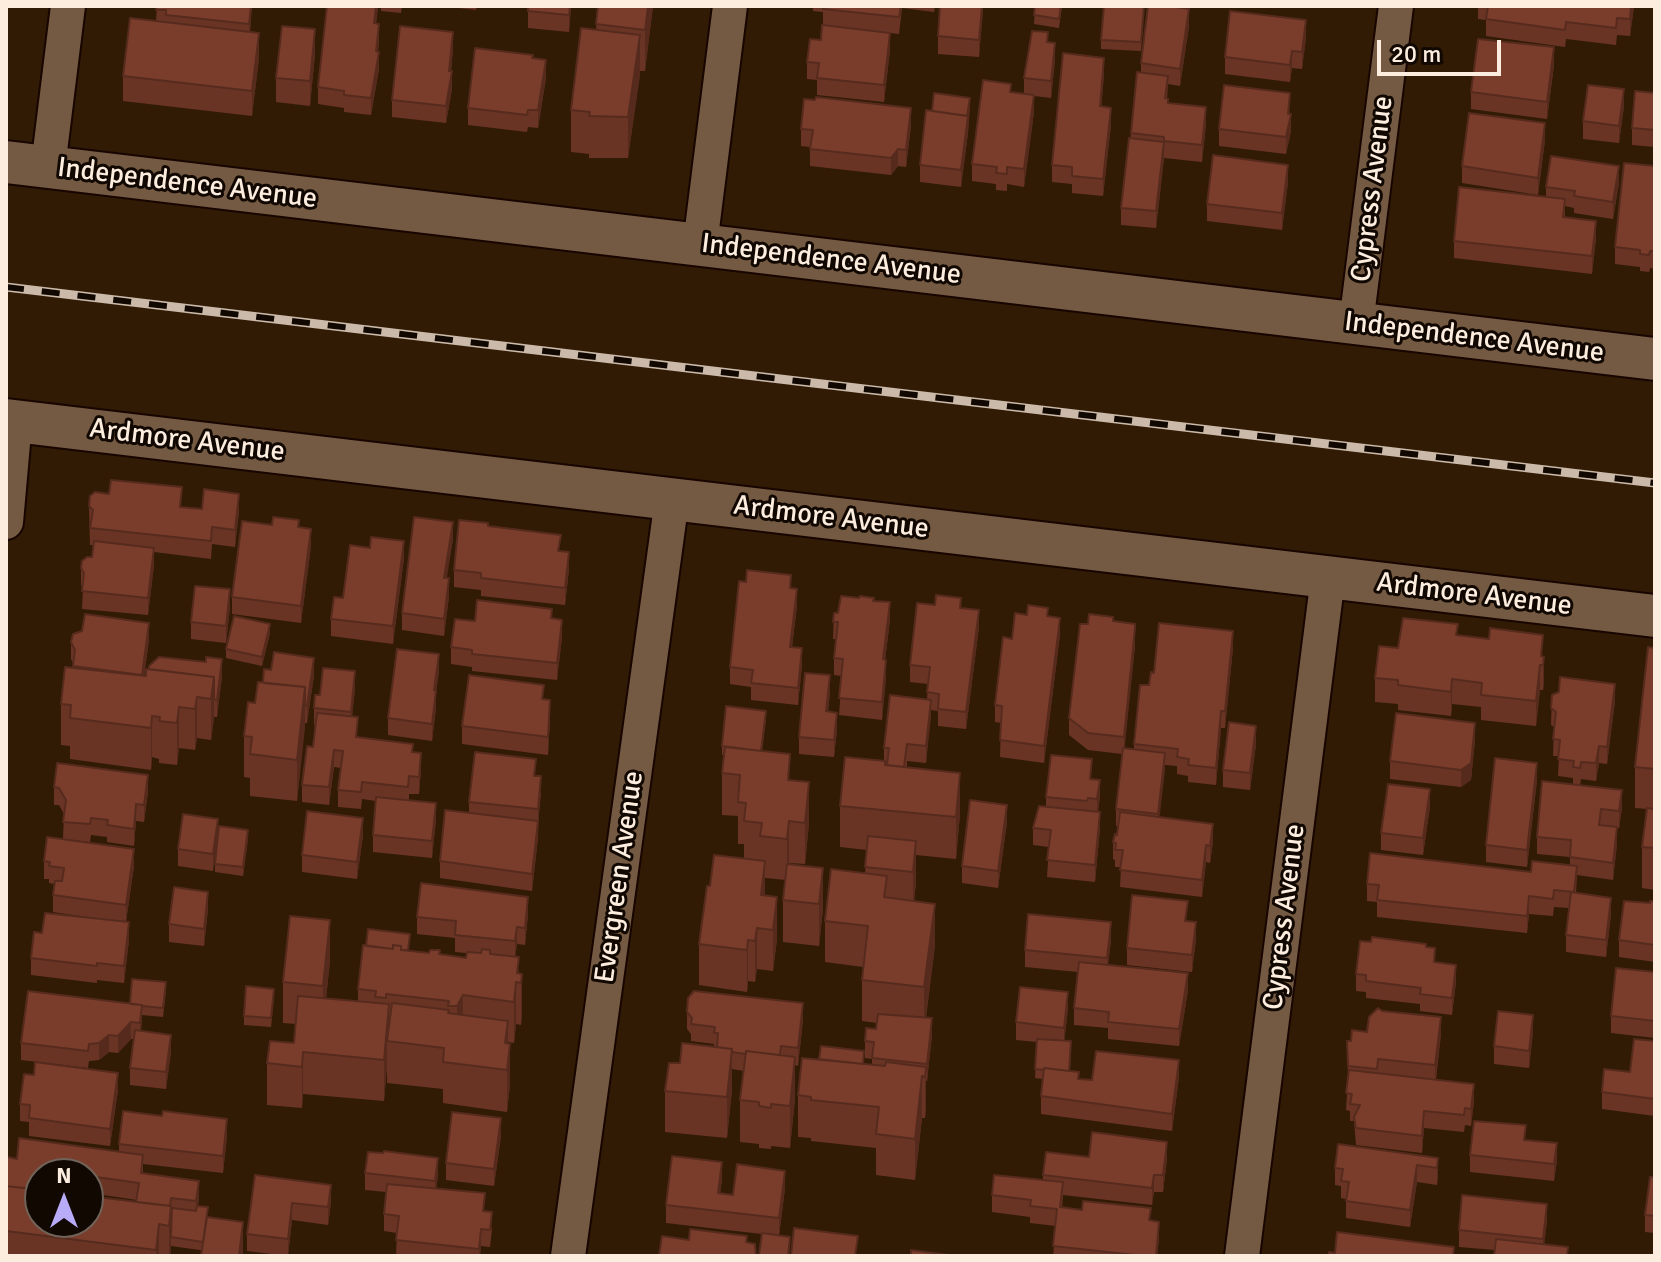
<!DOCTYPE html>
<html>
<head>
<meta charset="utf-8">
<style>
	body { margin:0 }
	#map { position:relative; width:1661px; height:1262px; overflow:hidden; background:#311b05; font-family:Signika,sans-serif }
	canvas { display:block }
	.frame { position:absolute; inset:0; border:8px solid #fceddf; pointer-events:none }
	.north { position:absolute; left:24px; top:1158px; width:80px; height:80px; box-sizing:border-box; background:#120802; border:2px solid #70645a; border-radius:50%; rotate:0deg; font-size:22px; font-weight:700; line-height:32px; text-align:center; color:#fceddf }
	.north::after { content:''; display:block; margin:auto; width:28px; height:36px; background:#b8abf7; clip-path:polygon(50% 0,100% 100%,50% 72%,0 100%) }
	.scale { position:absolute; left:1377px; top:40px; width:124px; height:36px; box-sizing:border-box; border:4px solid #fceddf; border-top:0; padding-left:10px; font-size:24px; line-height:28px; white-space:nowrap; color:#fceddf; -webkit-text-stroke:6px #120802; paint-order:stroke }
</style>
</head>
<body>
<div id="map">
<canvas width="1661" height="1262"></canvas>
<div class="frame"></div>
<div class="north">N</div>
<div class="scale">20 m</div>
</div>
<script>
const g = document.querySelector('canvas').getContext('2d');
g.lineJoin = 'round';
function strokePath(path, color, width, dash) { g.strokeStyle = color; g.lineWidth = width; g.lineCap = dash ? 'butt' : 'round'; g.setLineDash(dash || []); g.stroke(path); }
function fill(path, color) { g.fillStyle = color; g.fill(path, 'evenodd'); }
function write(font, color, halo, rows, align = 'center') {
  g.font = font + ' Signika,sans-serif'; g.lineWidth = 6; g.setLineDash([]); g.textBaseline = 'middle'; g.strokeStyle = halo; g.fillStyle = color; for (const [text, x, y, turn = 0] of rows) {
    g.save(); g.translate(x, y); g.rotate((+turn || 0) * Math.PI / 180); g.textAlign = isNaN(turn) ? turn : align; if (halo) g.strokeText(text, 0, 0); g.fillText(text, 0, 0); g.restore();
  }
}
const minor = new Path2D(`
	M48 167 68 6
	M700 245 730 6
	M1356 324 1396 6
	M6 522 15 421
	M568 1256 672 499
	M1242 1256 1328 577`);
const tertiary = new Path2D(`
	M6 162 1655 359
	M6 420 1655 616`);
const rail = new Path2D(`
	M6 287 1655 483`);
const wall = new Path2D(`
	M157 6H252L250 32 259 58 252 116 123 101V76L156 21Z
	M378 6 376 24 379 41 378 51 379 69 371 115 344 112V108L318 104V87Z
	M381 6H402L401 13 381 11Z
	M441 6H477L476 10Z
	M528 6H571L569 32 528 28Z
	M598 6H653L645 71H640L628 158H589V154L571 152V110L596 30Z
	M813 6H935L934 12 902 8 899 34 890 33V50L884 102 817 95V80L807 79V62L821 40 823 25V12L813 11Z
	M983 6 979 57 938 54V36Z
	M1035 6H1062L1059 28 1034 24Z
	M1144 6 1141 51 1101 49V40Z
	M1478 6H1634L1630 36 1617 35 1616 45 1566 39 1565 47 1486 36V20L1478 19Z
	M1189 26 1180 86 1168 84 1167 99 1168 103 1206 124 1202 162 1164 158 1156 228 1121 225V208L1131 133 1141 73V63Z
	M1306 37 1302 69 1292 68 1290 82 1225 74V57Z
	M1048 42 1055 60 1051 98 1034 96V112L1024 187 1007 184V191L996 190V184L972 181V164L1011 92 1024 94V78Z
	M453 49 451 71 452 89 446 123 392 117V100Z
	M315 54 310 106 276 102V78Z
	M533 58 546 78 538 128 528 127 527 132 468 125V108Z
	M1554 65 1547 119 1471 109V92Z
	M1104 75 1101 107 1111 125 1103 196 1072 193V184L1052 182V165Z
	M1655 93V147L1632 145V128Z
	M970 106 968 133 961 187 920 182V165L932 111Z
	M1624 106 1619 143 1583 139V121Z
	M1290 114 1291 131 1286 154 1219 146V129Z
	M911 126 906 167 898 166 891 175 810 166V147L801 146V129Z
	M1545 140 1538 195 1462 183V166Z
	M1655 166V269L1650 268 1649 272 1640 271V267L1615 264V247Z
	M1288 182 1282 230 1207 221V204Z
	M1619 183 1613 219 1574 213V208L1565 206V218L1596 238 1592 274 1454 258V241L1546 197V187Z
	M89 506 182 507 239 511 235 547 212 544 211 559 154 552V565L148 615 82 609 83 588 81 585V568L92 557 93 545H90Z
	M272 525 299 527 311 546 301 623 232 614V597Z
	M488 526 561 551 569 569 565 605 481 596V590L454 587V570Z
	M453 539 446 578 449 596 444 636 402 630V613Z
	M404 558 393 644 331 636V619L343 598Z
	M791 588 797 606 792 647 802 665 798 705 751 700V687L730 684V667Z
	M874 601 890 620 885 660 886 677 882 720 839 715 842 676 834 675V658L836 639H833L834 613H838Z
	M230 607 226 643 191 639V622Z
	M961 608 979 627 966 729 938 726V711L931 710 926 763 907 761V767L960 814 956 859 916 855V882L914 901 935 945 926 1018 932 1035 927 1081H926V1108L925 1118H922L915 1180 876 1175V1148L811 1141V1138L798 1137V1095L864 1064 872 1065V1059L865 1058V1041L876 1029 877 1023 862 1021V980L863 967 825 962V921L865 873 867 850 840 847V806L884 761V748L927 699 928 684 910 682V665Z
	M1027 615 1048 616 1060 635 1044 763 1000 757 1001 723 995 722V705L1012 639Z
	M552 618 562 637 557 680 472 671V667L451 664V647L475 621Z
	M1113 621 1135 646 1124 749 1134 750V744L1149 685 1154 673 1233 648 1225 728H1221L1216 785 1188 782V776L1177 774V766L1165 765 1159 817 1213 842 1210 863 1206 862 1202 897 1120 887 1121 867H1115V860L1113 859V842L1117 835 1119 826H1116V809L1122 754 1088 750 1069 735V718L1088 624Z
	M82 631 149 640 144 676H222L217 717H214L211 740 197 738 195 750 179 748 177 765 159 763V759L152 757 151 770 70 759V746L61 745V704L73 667V663L71 659V642Z
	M270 633 262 666 226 658V649Z
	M1458 635 1543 656 1544 681 1543 690H1540L1536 726 1481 720V707L1452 704 1451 716 1398 710V704L1375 702V678L1398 648Z
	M1655 648V890L1642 888V847L1647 809 1635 808V767Z
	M439 671 436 691V708L432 741 388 735V718Z
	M314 675 307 723H305L297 801 250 796V778L244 777V736L263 683Z
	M355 688 352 716 358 738 413 752 421 770 419 794H409V800L436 820 432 858 373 852V835L376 801 362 799 361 809 338 807V790L341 768 334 767 329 805 302 802V785L313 747 315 725H314V708L320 695Z
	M830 692 828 712 837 730 834 757 799 754V737Z
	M1552 695 1615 701 1607 764 1599 763 1596 781 1581 779 1580 785 1573 784V778L1558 776 1559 756H1553L1554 727 1551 725Z
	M544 699 550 717 548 755 462 744V726Z
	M766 720 762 751 790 780 809 823 805 864 789 863 788 864 823 909 819 946 783 942V900L786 880 765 878V896L777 939 773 971 757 969 755 982 748 981 747 992 699 985V944L710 886 744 859V844H738V816L722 815V773L724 755H722V746Z
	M1475 740 1471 780 1461 787 1390 779V761Z
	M1256 744 1250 790 1223 787V770Z
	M536 776 541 794 538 821V838L532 891 440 878V861L469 813V802Z
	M1092 779 1100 797 1098 812 1100 829 1095 882 1047 877 1049 847 1033 845V828L1046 807V797Z
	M1537 780 1527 867 1486 862V845Z
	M1542 781 1622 807 1619 828H1617V844L1613 880 1577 875 1576 893 1611 915 1606 957 1566 952V935L1569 908 1554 907 1553 916 1529 914 1527 933 1377 917V902L1367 901V884L1531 872 1570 866V857L1537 854V837Z
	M54 787 148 792 144 822 136 821 134 846 107 842V837L91 835 90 842 63 839 64 814 59 805H54Z
	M1430 806 1423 855 1381 850V833Z
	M218 819 213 871 178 866V849Z
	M1007 822 998 888 962 883V866Z
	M363 835 357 879 302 872V855Z
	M248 839 243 876 215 872V864Z
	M44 861 134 866 126 922 129 940 124 983 97 980V983L31 975V958L42 933 112 921 53 912V895L55 884 49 883V879H44Z
	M1655 901V962L1619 957V940L1650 903Z
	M208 909 204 946 169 942V924Z
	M528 914 525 945 517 944 515 957 519 973 522 974V1015L521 1025 516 1024 514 1043 508 1042 510 1085 507 1112 443 1103V1089L387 1083V1064L384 1101 303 1094 302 1108 267 1105V1063L294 1043 296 1024 283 1023V982L330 961 326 999 358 1002V989L409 951 466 958V953L455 952V938L417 934V917Z
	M1187 921 1196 939 1192 972 1127 965V948Z
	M1111 940 1108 965 1188 990 1179 1046 1108 1039V1028L1074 1025V1008L1078 972 1025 967V950Z
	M1426 947 1435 962 1456 982 1452 1015 1420 1011V1004L1366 998V992L1356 991V974Z
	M1655 972V1038L1611 1033V1016Z
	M166 991 163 1017 142 1015 141 1031 171 1052 166 1089 130 1085V1068L134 1039H131L118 1053 109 1052 99 1060 89 1061 88 1068 21 1060V1043Z
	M274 998 271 1027 244 1025V1016Z
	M1068 1009 1064 1041 1071 1050 1070 1071 1079 1079 1092 1080 1179 1077 1172 1131 1041 1114V1096L1043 1079 1035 1078 1037 1042 1016 1040V1022Z
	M1382 1011 1441 1034 1436 1080 1474 1101 1471 1126 1465 1125 1464 1132 1424 1128 1422 1153 1356 1145 1354 1121H1350V1111L1346 1110 1348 1078 1347 1041H1351L1367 1032Z
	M687 1012 803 1020 798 1066 795 1065V1099L790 1148 771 1146V1149L759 1148V1144L740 1142V1100L744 1071 732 1069V1090L727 1138 665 1132V1091L680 1063 714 1047V1044L691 1041V1034L687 1029Z
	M1533 1032 1529 1068 1494 1064V1046Z
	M1655 1041V1116L1602 1109V1092L1630 1072Z
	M34 1075 118 1090 110 1146 29 1136V1122L20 1121V1104Z
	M227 1136 223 1173 143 1164V1174L199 1198 198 1206 243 1256 171 1246 170 1256H6V1165L17 1159 119 1151V1144ZM96 1194 137 1200 136 1202 96 1197Z
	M501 1136 494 1186 446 1180V1163Z
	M1526 1140 1557 1160 1554 1181 1470 1172V1155Z
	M1089 1157 1167 1159 1163 1192H1154L1152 1205 1063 1195 1062 1208 1151 1221 1159 1239 1157 1256H1053L1056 1226 1030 1223V1217L992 1212V1195L1043 1180V1175Z
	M1438 1158V1175L1437 1185 1417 1182 1410 1227 1346 1218V1199L1341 1198V1186L1335 1185V1168Z
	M365 1173 438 1175 436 1189 485 1211 492 1229 490 1247 481 1246 480 1256H396L397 1233 384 1231V1214L386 1192 365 1190Z
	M255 1175 331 1202 328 1225 292 1220 288 1256 247 1251V1234Z
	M1655 1177V1233L1645 1232V1215Z
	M722 1179 720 1193 733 1195 785 1188 779 1236 790 1246 789 1256H759L762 1234 666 1223V1205Z
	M1547 1221 1544 1244 1568 1256 1459 1247V1230Z`);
const shadedWall = new Path2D(`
	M376 6H378L374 41V23Z
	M570 6H571L569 32V15Z
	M648 6H653L645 71V30Z
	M982 6 983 12 979 57V40Z
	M1631 6H1634L1630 36V19Z
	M251 7V24L249 41V24Z
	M1189 9V26L1180 86V69Z
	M1306 20V37L1302 69V52Z
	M379 24V41L376 68V51Z
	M315 29V54L310 106V81Z
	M453 32V49L450 80 452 71V89L446 123V106Z
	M259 33V58L252 116V91Z
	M890 33V50L884 102V85Z
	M640 35V76L628 158V117Z
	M1055 43V60L1051 98V81Z
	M1554 47V65L1547 119V102Z
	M1292 51V68L1290 82V65Z
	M379 52V69L371 115V98Z
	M1104 58V75L1100 123V106Z
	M546 60V78L538 128V110Z
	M1624 89V106L1619 143V126Z
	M1290 93 1289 125 1291 114V131L1286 154V137Z
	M1034 95V112L1024 187V169Z
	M970 98 968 133 961 187V170Z
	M1206 107V124L1202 162V145Z
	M911 108V126L906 167V150Z
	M1111 108V125L1103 196V179Z
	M1545 123V140L1538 195V178Z
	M1164 142V159L1156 228V211Z
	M898 149V166L891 175V158Z
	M1288 165V182L1282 230V213Z
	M1619 166V183L1613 219V202Z
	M1596 221V238L1592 274V256Z
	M239 494V511L235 547V530Z
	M453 522V539L444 596V578Z
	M311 529V546L301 623V606Z
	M404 541V558L393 644V626Z
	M154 548V565L148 615V598Z
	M569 552V569L565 605V588Z
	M449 578V596L444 636V619Z
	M230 589V607L226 643V626Z
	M797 589V606L790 664V647Z
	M890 602V620L883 676V659Z
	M979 610V627L966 729V712Z
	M1060 618V635L1044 763V746Z
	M562 620V637L557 680V663Z
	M149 623V640L142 692V675Z
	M270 624V633L262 666V657Z
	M1135 628V646L1124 754V737Z
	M1233 631V648L1225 728V711Z
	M802 648V665L798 705V688Z
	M439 654V671L434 707V690Z
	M1544 657V681L1543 690V665Z
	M314 658V675L307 723V706Z
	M222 659V676L217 717V700Z
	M886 660V677L882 720V702Z
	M1540 665V690L1536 726V701Z
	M355 671V688L351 729V712Z
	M830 675V692L826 728V711Z
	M214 677V719L211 740V699Z
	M1452 679V704L1451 716V692Z
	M1615 684V701L1607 764V747Z
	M305 687V728L297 801V760Z
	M436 691V708L432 741V724Z
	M197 697V738L195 750V709Z
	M550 700V717L548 755V737Z
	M931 700V717L926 763V746Z
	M179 707V748L177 765V723Z
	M1221 711V728L1216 785V768Z
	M837 713V730L834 757V740Z
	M152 716V757L151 770V728Z
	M1475 723V740L1471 780 1461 787V770Z
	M1256 726V744L1250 790V773Z
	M1599 746V763L1596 781V763Z
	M334 750V767L329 805V787Z
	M421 753V770L419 794V777Z
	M1165 753V770L1158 831V814Z
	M1537 763V780L1527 867V850Z
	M960 773V814L956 859V817Z
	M148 775V792L144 822V805Z
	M541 776 538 838 532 891V874L538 826V809Z
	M1100 780V797L1097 816V799Z
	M809 782V823L805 864V823Z
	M1430 789V806L1423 855V838Z
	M1622 790V807L1619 828V811Z
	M436 803V820L432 858V841Z
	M136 804V821L134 846V829Z
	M1007 805V822L998 888V871Z
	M1100 812V829L1095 882V865Z
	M363 818V835L357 879V862Z
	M218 819V836L213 871V854Z
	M789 821V863L787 881V839Z
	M1213 824V842L1210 863V846Z
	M1617 827V844L1613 880V863Z
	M248 830V839L243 876V867Z
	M916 841V882L913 914V872Z
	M1206 845V862L1202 897V880Z
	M134 849V866L126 922V905Z
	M765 861V903L761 895Z
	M823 868V909L819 946V904Z
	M208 892V909L204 946V929Z
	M1529 896V914L1527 933V916Z
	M528 897V914L525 945V928Z
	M777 897V939L773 971V930Z
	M1611 898V915L1606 957V940Z
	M935 904V945L924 1029V987Z
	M330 920V961L323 1027V986Z
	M129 922V940L124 983V966Z
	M1111 922V940L1107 975V958Z
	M1196 922V939L1192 972V955Z
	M517 927V944L515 958V941Z
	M757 928V969L755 982V941Z
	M748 940V981L747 992V950Z
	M1456 965V982L1452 1015V998Z
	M1188 973V990L1179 1046V1029Z
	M522 974V1015L521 1025V983Z
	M516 982V1024L514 1043V1002Z
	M1068 992V1009L1064 1045V1028Z
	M463 995V1037L457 1048V1006Z
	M803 1003V1020L798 1066V1048Z
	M389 1004V1042L387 1041V1064L384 1101V1060Z
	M142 1005V1022L140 1040V1023Z
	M1533 1015V1032L1529 1068V1051Z
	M1441 1017V1034L1435 1082V1065Z
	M932 1018V1035L927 1081V1064Z
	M508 1021V1062L510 1044V1085L507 1112V1070L505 1043Z
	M131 1022V1039L118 1053V1036Z
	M109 1035V1052L99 1060V1043Z
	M171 1035V1052L166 1089V1072Z
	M732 1049V1090L727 1138V1097Z
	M303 1052V1094L302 1108V1067Z
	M795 1057V1099L790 1148V1106Z
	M1179 1060V1077L1172 1131V1114Z
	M926 1067V1108L925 1118V1077Z
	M118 1073V1090L110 1146V1129Z
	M922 1076V1118L915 1180V1139Z
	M1474 1084V1101L1471 1126V1109Z
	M1424 1111V1128L1422 1153V1136Z
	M501 1118V1136L494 1186V1169Z
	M227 1119V1136L223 1173V1156Z
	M1167 1142V1159L1163 1192V1175Z
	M1557 1143V1160L1554 1181V1164Z
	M438 1158V1175L435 1199V1181Z
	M1438 1158V1175L1437 1185V1168Z
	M722 1162V1179L718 1210V1193Z
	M1417 1165V1182L1410 1227V1210Z
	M785 1171V1188L779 1236V1218Z
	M1154 1175V1192L1152 1205V1188Z
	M199 1181V1198L196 1218V1201Z
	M331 1185V1202L328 1225V1207Z
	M171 1198V1248L170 1256H169V1226Z
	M292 1203V1220L288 1256V1239Z
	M1547 1204V1221L1543 1256V1239Z
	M243 1222V1256H239Z
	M1159 1222V1239L1157 1256H1156Z
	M159 1224V1256H156V1250Z
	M481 1229V1246L480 1256H479Z`);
const building = new Path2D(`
	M157 6H247L251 7 249 24 166 15V10H156Z
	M327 6H376L374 23 379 24 376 51 379 52 371 98 344 95V91L318 87Z
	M528 6H570L569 15 528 11Z
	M598 6H648L645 30 596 24Z
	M824 6H901L899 17 823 9Z
	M940 6H982L979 40 938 36Z
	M1035 6H1061L1059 19 1034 15Z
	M1104 6H1144L1141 42 1101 40Z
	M1148 6H1169L1189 9 1180 69 1141 63Z
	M1488 6H1631L1630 19 1617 18 1616 28 1566 22 1565 30 1486 19Z
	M1230 11 1306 20 1302 52 1292 51 1290 65 1225 57Z
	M130 18 259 33 252 91 123 76Z
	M822 25 890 33 884 85 817 78 819 63 807 62 810 39 821 40Z
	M282 26 315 29 310 81 276 78Z
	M400 26 453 32 449 71H452L446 106 392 100Z
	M581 28 640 35 628 117 589 116 590 112 571 110Z
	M1032 31 1048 32 1047 42 1055 43 1051 81 1024 78Z
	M1478 39 1554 47 1547 102 1471 92Z
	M475 48 533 55 532 58 546 60 538 110H528L527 115 468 108Z
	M1063 53 1104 58 1100 106 1111 108 1103 179 1072 176V167L1052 165Z
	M1137 72 1168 76 1165 98 1168 99V103L1206 107 1202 145 1164 141V137L1131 133Z
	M983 80 1011 84 1010 92 1034 95 1024 169 1007 167V174L996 173 997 167 972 164Z
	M1224 85 1290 93 1288 114H1291L1286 137 1219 129Z
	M1588 85 1624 89 1619 126 1583 121Z
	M1635 91 1655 93V130L1632 128Z
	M934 93 970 98 967 116 932 111Z
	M816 97 911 108 906 150 898 149 891 158 810 149 813 130 801 129 804 99 815 100Z
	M926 110 968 116 961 170 920 165Z
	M1469 113 1545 123 1538 178 1462 166Z
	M1129 138 1164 142 1156 211 1121 208Z
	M1213 155 1288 165 1282 213 1207 204Z
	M1551 156 1619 166 1613 202 1574 196 1575 191 1546 187Z
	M1624 163 1655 166V251H1650L1649 255 1640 254V250L1615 247Z
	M1459 187 1565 199 1563 217 1596 221 1592 256 1454 241Z
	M111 480 182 487 180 507 202 509 204 489 239 494 235 530 212 527 211 541 90 528 93 510 89 506 90 496 95 492 109 494Z
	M273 517 299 520 298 527 311 529 301 606 232 597 242 521 272 525Z
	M414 517 453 522 444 578H449L444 619 402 613Z
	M459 520 488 523V526L561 535 558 551 569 552 565 588 481 578V573L454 570Z
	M371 537 404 541 393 626 331 619 334 597 343 598 350 545 370 548Z
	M94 541 154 548 148 598 82 591 84 573 81 568 82 561 87 557H92Z
	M747 570 791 575 790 588 797 589 790 647 802 648 798 688 751 683 753 670 730 667 739 581 746 582Z
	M195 586 230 589 226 626 191 622Z
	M936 595 961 598 960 608 979 610 966 712 938 709 939 694 927 692 930 667 910 665 917 603 935 605Z
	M841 596 859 598 860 596 874 598 873 601 890 602 883 659 886 660 882 702 839 698 843 659 834 658 838 622H833L834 613H838Z
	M477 600 552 609 551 618 562 620 557 663 472 654V650L451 647 455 619 475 621Z
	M1028 605 1048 608 1047 616 1060 618 1044 746 1000 740 1002 706 995 705 1003 637 1012 639 1015 613 1027 615Z
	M85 614 149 623 142 675 73 666 75 650 71 642 73 634 82 631Z
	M1089 614 1113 617V621L1135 624V628L1124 737 1088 733 1069 718 1080 624H1088Z
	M234 616 270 624 262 657 226 649Z
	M1403 618 1458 624 1456 635 1489 639 1490 628 1543 635 1541 656 1544 657 1543 665H1540L1536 701 1481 695 1482 683 1452 679 1451 692 1398 685V680L1375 678 1379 646 1398 648Z
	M1159 623 1233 631 1225 711H1221L1216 768 1188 765 1189 759 1177 757 1178 749 1134 744 1140 685H1149L1151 672 1154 673Z
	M1648 647 1655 648V769L1635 767Z
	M397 649 439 654 434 690 436 691 432 724 388 718Z
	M274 652 314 658 307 706H305V687L263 683 264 669 271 670Z
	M159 657 206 662V657L222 659 217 700 214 699V677L149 669V666Z
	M65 667 146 676V669L214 677 211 699 197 697 195 709 179 707 177 723 159 721 160 717 152 716 151 728 70 718 71 705 61 704Z
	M323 668 355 671 351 712 314 708 315 695H320Z
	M805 673 830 675 826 711 837 713 834 740 799 737Z
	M469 675 544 685 542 699 550 700 548 737 462 726Z
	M1560 677 1615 684 1607 747 1599 746 1596 763 1581 762 1580 768 1573 767 1574 761 1558 759 1560 740 1553 739 1556 712 1551 708 1552 695 1559 692Z
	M258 682 305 687 297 760 250 754 252 737 244 736 248 702 255 703Z
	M890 695 931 700 926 746 907 744 904 767 887 765 889 748H884Z
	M726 706 766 711 761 751 722 746Z
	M317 713 358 717 356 737 413 744 412 752 421 753 419 777 409 776 408 787 362 782 361 792 338 790 343 751 334 750 329 787 302 785 307 746 313 747Z
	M1396 713 1475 723 1471 763 1461 770 1390 761Z
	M1229 722 1256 726 1250 773 1223 770Z
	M725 747 790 754 788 780 809 782 805 823 789 821 787 839 760 836 762 823 744 821 746 803 738 802 740 775 722 773Z
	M1123 748 1165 753 1158 814 1116 809Z
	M475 752 536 759 534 776H541L538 809 469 802Z
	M1051 755 1092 759 1090 779 1100 780 1097 799 1088 798 1087 801 1046 797Z
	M845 757 885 761V765L960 773 956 817 840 806Z
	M1495 758 1537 763 1527 850 1486 845Z
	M57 763 148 775 144 805 136 804 134 829 107 825 108 820 91 818 90 824 63 822 66 800 59 788 54 787Z
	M1542 781 1622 790 1619 811 1601 809 1599 825 1617 827 1613 863 1570 857 1571 840 1537 837Z
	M1388 784 1430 789 1423 838 1381 833Z
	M376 797 436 803 432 841 373 835Z
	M970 800 1007 805 998 871 962 866Z
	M1039 806 1100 812 1095 865 1047 860 1051 830 1033 828Z
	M1647 808 1655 809V848L1642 847Z
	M445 810 538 821 532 874 440 861Z
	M307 811 363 818 357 862 302 855Z
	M1120 812 1213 824 1210 846 1206 845 1202 880 1120 870 1123 850H1115L1116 843 1113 842 1115 834 1117 835Z
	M183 814 218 819 213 854 178 849Z
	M219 826 248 830 243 867 215 864Z
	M868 836 916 841 913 872 865 867Z
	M47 837 134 849 126 905 53 895 55 881H62L64 868 49 866 50 862 44 861Z
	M1370 853 1531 872 1532 861 1577 866 1574 892 1554 890 1553 899 1529 896 1527 916 1377 900 1379 885 1367 884Z
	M714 855 765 861 761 895 777 897 773 930 757 928 755 941 748 940 747 950 699 944 707 886H710Z
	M787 864 823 868 819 904 783 900Z
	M831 869 887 876 884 897 935 904 924 987 862 980 868 926 825 921Z
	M421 883 528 897 525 928 517 927 515 941 455 935 456 921 417 917Z
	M174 887 208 892 204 929 169 924Z
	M1571 892 1611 898 1606 940 1566 935Z
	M1132 895 1188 901 1185 921 1196 922 1192 955 1127 948Z
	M1624 901 1650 903V901H1655V945L1619 940Z
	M45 913 129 922 124 966 97 963V966L31 958 34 932 42 933Z
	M1028 914 1111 922 1107 958 1025 950Z
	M290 916 330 920 323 986 283 982Z
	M368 929 410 934 408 950H401V946L393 945V949L366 946Z
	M1372 937 1426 944V947L1435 948 1434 962 1456 965 1452 998 1420 994 1421 988 1366 981V975L1356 974 1360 941 1371 942Z
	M363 945 393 949V945L401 946V950L429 953 430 950H440L439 954 466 958 467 952 481 953 482 949 490 950V954L519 957 517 973 522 974 521 983 516 982 514 1002 463 995 457 1006H448L449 1001 386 994V998L375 997 376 991 358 989Z
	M1079 962 1188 973 1179 1029 1108 1022 1109 1012 1074 1008Z
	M1616 968 1655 972V1021L1611 1016Z
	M132 979 166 982 163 1008 142 1006V1005L130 1004Z
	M246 986 274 989 271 1018 244 1016Z
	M1020 987 1068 992 1064 1028 1016 1022Z
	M28 991 142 1005 140 1023 131 1022 118 1036 109 1035 99 1043 89 1044 88 1051 21 1043Z
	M694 991 803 1003 798 1048 781 1046 780 1055 746 1051V1054L732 1052V1049L717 1047 718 1033H714L715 1027 691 1024 692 1018 687 1012 688 998Z
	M298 996 389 1004 384 1060 303 1052 302 1067 267 1063 270 1041 294 1043Z
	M392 1003 449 1010 448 1013 508 1021 505 1043 510 1044 507 1070 443 1062 444 1048 387 1041Z
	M1378 1008 1382 1011 1441 1017 1435 1065 1378 1059 1377 1069 1348 1066 1347 1041H1351L1352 1030 1367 1032 1369 1017Z
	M1498 1011 1533 1015 1529 1051 1494 1046Z
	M878 1014 932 1018 927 1064 872 1058 874 1042 865 1041 866 1028 876 1029Z
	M135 1030 171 1035 166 1072 130 1068Z
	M1037 1039 1071 1041 1069 1071 1044 1068V1070L1035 1069Z
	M1634 1039 1655 1041V1099L1602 1092 1604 1069 1630 1072Z
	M682 1043 732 1049 727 1097 665 1091 669 1063H680Z
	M821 1046 864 1051 863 1064 819 1059Z
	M746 1051 795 1057 790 1106 771 1104V1108L759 1106V1102L740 1100Z
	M1096 1051 1179 1060 1172 1114 1041 1096 1044 1068 1079 1072 1078 1079 1092 1080Z
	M802 1058 885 1066 886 1062 926 1067 925 1077 922 1076 915 1139 876 1134 879 1107 811 1100V1097L798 1095Z
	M35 1062 118 1073 110 1129 29 1118 30 1105 20 1104 24 1074 34 1075Z
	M1349 1070 1474 1084 1471 1109 1465 1108 1464 1115 1424 1111 1422 1136 1356 1128 1354 1117 1360 1105 1350 1104 1352 1094 1346 1093Z
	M123 1111 162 1116 163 1111 227 1119 223 1156 119 1144Z
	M452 1112 501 1118 494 1169 446 1163Z
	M1474 1121 1526 1125 1524 1140 1557 1143 1554 1164 1470 1155Z
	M1092 1132 1167 1142 1163 1175H1154L1152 1188 1043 1175 1046 1152 1089 1157Z
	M19 1138 143 1155 141 1173 199 1181 196 1201 171 1198 170 1206 136 1202 139 1183 96 1177 94 1197 88 1196V1174H40V1190L6 1186 7 1157 17 1159Z
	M1338 1144 1438 1158 1437 1168 1417 1165 1410 1210 1346 1201 1349 1182 1341 1181 1343 1169 1335 1168Z
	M384 1151 438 1158 435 1181 365 1173 368 1152 383 1153Z
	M672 1156 722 1162 718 1193 733 1195 737 1164 785 1171 779 1218 666 1205Z
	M255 1175 331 1185 328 1207 292 1203 288 1239 247 1234Z
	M994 1175 1063 1182 1060 1207 1082 1210 1083 1201 1151 1208 1149 1220 1159 1222 1156 1256H1144L1053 1246 1057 1209 1030 1206 1031 1200 992 1195Z
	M1650 1177H1655V1216L1645 1215Z
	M387 1184 485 1193 483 1211 492 1212 490 1230 481 1229 479 1249 396 1240 399 1216 384 1214Z
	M6 1186 40 1190V1222H88V1196L171 1206 169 1226 159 1224 156 1250 6 1231Z
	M1462 1195 1547 1204 1543 1239 1459 1230Z
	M197 1206 208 1207 203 1242 171 1237 172 1208 196 1211Z
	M207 1217 243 1222 239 1256H201Z
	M794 1228 858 1236 855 1256H791Z
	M690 1229 747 1236 746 1242 755 1244 756 1256H659L662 1236 689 1240Z
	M1337 1232 1454 1247 1453 1256H1328L1329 1252 1335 1253Z
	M762 1233 790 1237 788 1256 759 1255Z
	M1496 1239 1568 1247 1567 1256H1494Z
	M911 1250 956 1256H911Z`);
const streetNames = [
	["Independence Avenue",187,184,7],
	["Cypress Avenue",1373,189,-83],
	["Independence Avenue",831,260,7],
	["Independence Avenue",1474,338,7],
	["Ardmore Avenue",187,441,7],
	["Ardmore Avenue",831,518,7],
	["Ardmore Avenue",1474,595,7],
	["Evergreen Avenue",620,877,-82],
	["Cypress Avenue",1285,917,-83]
];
strokePath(minor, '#180500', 38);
strokePath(tertiary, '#180500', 46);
strokePath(minor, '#745a42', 34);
strokePath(tertiary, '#745a42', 42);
strokePath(rail, '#cbbaaa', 9);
strokePath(rail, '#120802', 6, [18]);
fill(wall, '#6a3425');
fill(shadedWall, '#562b1e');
fill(building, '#7b3d2b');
strokePath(building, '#562b1e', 2);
write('28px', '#fceddf', '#120802', streetNames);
</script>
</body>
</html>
